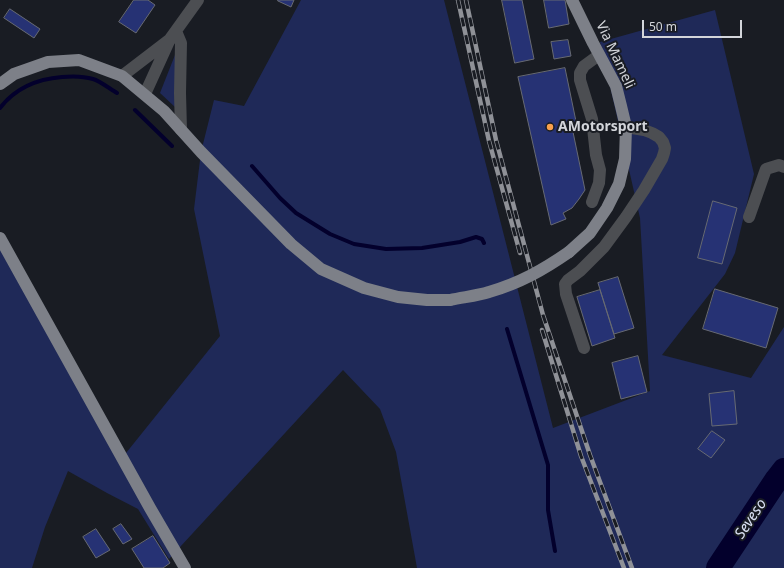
<!DOCTYPE html>
<html>
<head>
<meta charset="utf-8">
<style>
	body { margin:0 }
	#map { position:relative; width:784px; height:568px; overflow:hidden; background:#191c23; font-family:"Noto Sans",sans-serif }
	canvas { display:block }
	.scale { position:absolute; left:642px; top:20px; width:100px; height:18px; box-sizing:border-box; border:2px solid #d3d5da; border-top:0; padding-left:5px; font-size:12px; line-height:14px; white-space:nowrap; color:#d3d5da; -webkit-text-stroke:3px #191c23; paint-order:stroke }
</style>
</head>
<body>
<div id="map">
<canvas width="784" height="568"></canvas>
<div class="scale">50 m</div>
</div>
<script>
const g = document.querySelector('canvas').getContext('2d');
g.lineJoin = 'round';
function fill(path, color) { g.fillStyle = color; g.fill(path, 'evenodd'); }
function strokePath(path, color, width, dash) { g.strokeStyle = color; g.lineWidth = width; g.lineCap = dash ? 'butt' : 'round'; g.setLineDash(dash || []); g.stroke(path); }
function write(font, color, halo, rows, align = 'center') {
  g.font = font + ' "Noto Sans",sans-serif'; g.lineWidth = 4; g.setLineDash([]); g.textBaseline = 'middle'; g.strokeStyle = halo; g.fillStyle = color; for (const [text, x, y, turn = 0] of rows) {
    g.save(); g.translate(x, y); g.rotate((+turn || 0) * Math.PI / 180); g.textAlign = isNaN(turn) ? turn : align; if (halo) g.strokeText(text, 0, 0); g.fillText(text, 0, 0); g.restore();
  }
}
const green = new Path2D(`
	M301 0H444L553 428 650 391 640 218 600 42 715 10 754 174 735 253 725 274 662 355 751 378 784 327V568H417L396 452 380 409 343 370 169 559 138 509 107 493 68 471 45 527 32 568H0V238L122 458 220 336 194 209 201 152 214 100 244 106Z
	M175 55V107L160 93Z`);
const stream = new Path2D(`
	M0 108C16 87 37 79 62 77 72 76 83 76 93 79 100 81 110 89 117 93
	M135 110 172 146
	M252 166 280 198 296 213 330 234 354 244 386 249 422 248 460 242 476 237 482 239 484 243
	M507 329 548 465V510L555 551`);
const river = new Path2D(`
	M718 568 777 479 784 470`);
const building = new Path2D(`
	M134 0H148L155 5 136 33 119 22Z
	M278 0H294L291 7 278 1Z
	M502 0H522L534 59 515 63Z
	M544 0H565L569 24 549 28Z
	M10 9 40 29 34 38 4 18Z
	M568 40 571 56 554 59 551 42Z
	M565 68 578 131 573 132 585 190 579 199 572 208 563 213 566 219 551 225 518 77Z
	M713 201 737 208 722 264 698 258Z
	M618 277 634 328 614 334 598 283Z
	M715 289 778 308 766 348 703 329Z
	M600 290 615 338 592 346 577 297Z
	M638 356 647 392 621 399 612 363Z
	M734 391 737 424 712 426 709 394Z
	M712 431 725 440 711 458 698 449Z
	M121 524 132 539 123 544 113 529Z
	M96 529 110 550 96 558 83 537Z
	M153 536 170 563 163 568H144L132 549Z`);
const minor = new Path2D(`
	M176 31 181 43 180 93 181 130
	M122 76 169 40
	M145 94 170 39 198 0
	M592 202 599 183 600 170 596 155 592 119 580 80V73L584 66 599 55
	M749 217 766 169 779 165 784 167
	M584 348 566 294 565 284 568 280 580 271 604 247 626 217 644 190 662 159 664 153 665 148 663 142 659 137 652 133 644 130 626 127`);
const major = new Path2D(`
	M0 84 14 74 48 62 79 60 122 76 164 111 201 152 291 244 321 269 364 288 398 297 427 300H450
	M0 238 150 508 185 568
	M569 252 590 233 607 208 619 184 625 159 626 127 621 106 616 86 593 43 572 0`);
const rail = new Path2D(`
	M458 0 489 141 520 253
	M466 0 496 140 543 315 590 455 632 568
	M542 330 581 456 624 568`);
const majorBridge = new Path2D(`
	M450 300C463 297 477 296 489 292 520 283 543 270 569 252`);
const markers = [
	[550,127,4,"#f9a04c"]
];
const streetNames = [
	["Via Mameli",615,55,65]
];
const poiNames = [
	["AMotorsport",558,127]
];
const waterNames = [
	["Seveso",751,519,-56]
];
fill(green, '#1f2958');
strokePath(stream, '#03002c', 4);
strokePath(river, '#03002c', 24);
fill(building, '#263274');
strokePath(building, '#676a73', 1);
strokePath(minor, '#4c4e52', 12);
strokePath(major, '#7d8088', 12);
strokePath(rail, '#8f9197', 4.5);
strokePath(rail, '#191c23', 3, [9]);
strokePath(majorBridge, '#7d8088', 12);
for (const [x, y, r, color] of markers) { const dot = new Path2D(); dot.arc(x, y, r, 0, 2 * Math.PI); g.fillStyle = color; g.fill(dot); strokePath(dot, '#191c23', 1.5); }
write('14px', '#d3d5da', '#191c23', streetNames);
write('bold 14px', '#d3d5da', '#191c23', poiNames, 'left');
write('italic 15px', '#d9e0f4', '#191c23', waterNames);
</script>
</body>
</html>
